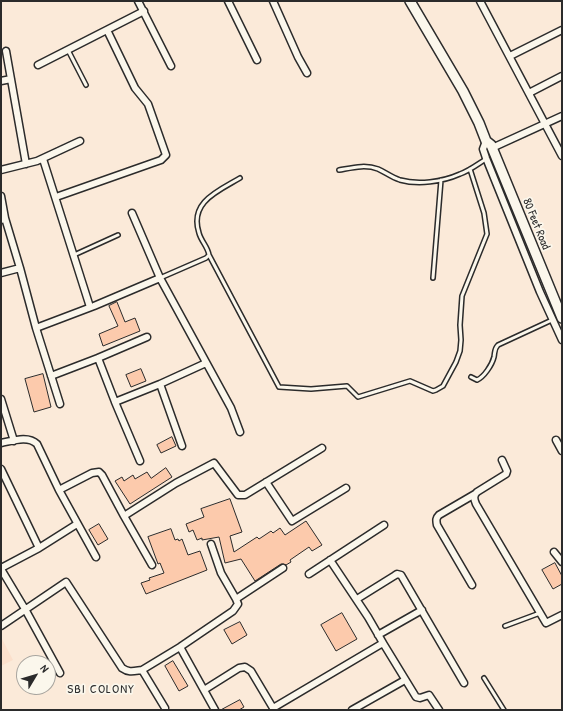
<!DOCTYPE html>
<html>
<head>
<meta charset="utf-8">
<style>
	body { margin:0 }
	#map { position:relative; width:563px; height:711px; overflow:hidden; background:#fbead9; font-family:"Patrick Hand",sans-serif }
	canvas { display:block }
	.frame { position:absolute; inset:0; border:2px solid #2b2b2b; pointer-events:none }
	.north { position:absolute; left:16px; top:655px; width:40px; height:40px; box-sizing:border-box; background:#fbf7ec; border:1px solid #a8a59f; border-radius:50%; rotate:52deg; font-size:11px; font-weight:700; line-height:16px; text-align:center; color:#2b2b2b }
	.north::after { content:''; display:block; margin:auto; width:14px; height:18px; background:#2b2b2b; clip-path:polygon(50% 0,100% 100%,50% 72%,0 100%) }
</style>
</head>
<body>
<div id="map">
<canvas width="563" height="711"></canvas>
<div class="frame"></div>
<div class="north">N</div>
</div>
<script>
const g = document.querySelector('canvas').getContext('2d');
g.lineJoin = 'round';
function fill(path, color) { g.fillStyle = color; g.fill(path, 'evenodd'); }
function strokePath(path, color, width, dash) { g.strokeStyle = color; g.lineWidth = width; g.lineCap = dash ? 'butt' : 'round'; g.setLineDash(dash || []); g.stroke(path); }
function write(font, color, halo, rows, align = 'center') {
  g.font = font + ' "Patrick Hand",sans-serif'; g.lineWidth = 3.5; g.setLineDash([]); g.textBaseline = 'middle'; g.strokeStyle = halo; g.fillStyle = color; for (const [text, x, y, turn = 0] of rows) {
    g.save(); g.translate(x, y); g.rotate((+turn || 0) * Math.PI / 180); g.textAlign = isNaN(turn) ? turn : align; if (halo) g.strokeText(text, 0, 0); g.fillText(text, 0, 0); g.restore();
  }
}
const built = new Path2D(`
	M1 637 13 660 1 666Z`);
const building = new Path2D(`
	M117 302 125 322 135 318 140 331 103 346 99 334 118 326 109 306Z
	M141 369 146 381 131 387 126 375Z
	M43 374 51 407 34 412 25 379Z
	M172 437 176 446 161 453 157 445Z
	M166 468 172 477 130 504 115 481 122 477 124 481 133 475 135 479 147 472 151 478Z
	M230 499 242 532 230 536 234 552 257 537 259 539 271 531 273 533 280 528 285 535 306 521 322 545 312 551 309 547 290 560 291 562 286 565 283 564H281L255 581 241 559 225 563 219 537 202 540V538L197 540 193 530 189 532 186 524 204 517 201 509Z
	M99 524 108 539 98 545 89 530Z
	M171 529 175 540 178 539 179 541 182 539 188 555 200 551 207 570 146 594 141 583 150 580 149 578 164 573 160 563 158 564 148 537Z
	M555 563 562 576V584L553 589 542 570Z
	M342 613 357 639 336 651 321 625Z
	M240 622 247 635 232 644 224 630Z
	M173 661 188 686 179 691 165 666Z
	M240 700 244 707 239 710H221Z`);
const lane = new Path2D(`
	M68 50 86 85
	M339 170C351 168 365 164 378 169 385 172 391 177 400 180 418 185 442 182 460 174 469 171 478 164 486 159
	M74 255 118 235
	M209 255 279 387 311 389 347 386 358 397 410 381 433 391 436 390 443 386 456 362 460 351 461 340 460 325 462 296 487 234 484 213 470 169
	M160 278 206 258 209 255C208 247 201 241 199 233 189 202 218 191 240 178
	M433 278 441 180
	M471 377 477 380C484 377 492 365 494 357 495 352 494 349 498 345L552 320
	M505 626 540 613
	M484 678 504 710`);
const street = new Path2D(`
	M138 1 171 66
	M228 1 257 60
	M273 1 298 57 307 73
	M480 1 562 156
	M6 51 26 164
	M510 56 562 30
	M38 65 144 11
	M1 81 11 79
	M529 93 562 76
	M486 141 483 149 486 158 540 292 562 340
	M492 148 562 116
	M43 159 90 307
	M1 170 37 161 80 141
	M1 196 5 218
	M56 197 161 160 166 155 148 104 135 88 107 30
	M132 213 160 278
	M1 220 5 218 20 268 1 273
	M20 268 36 328 60 404
	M36 328 94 306 160 278 231 408 240 432
	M98 358 147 337
	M51 376 98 358 115 402 160 384 206 363
	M160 384 182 446
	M1 399 14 441
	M115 402 140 461
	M556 440 562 451
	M1 443C12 441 28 435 37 444L59 490 92 473 99 472 102 475 124 516 176 483 214 463 238 495H245L322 448
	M502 460 507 471 506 474 477 492C473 496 474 499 476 504L546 623 562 615
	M1 469 39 548
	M266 482 292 521 346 488
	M59 490 96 557
	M124 516 152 565
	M554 552 562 562
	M1 568 39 548 77 524
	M1 569 25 609 60 673
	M309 574 384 525
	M472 585 437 525C436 520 436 518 439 515L475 494
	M236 599 283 568
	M357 599 394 576 397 574 401 575 464 683
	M1 626 66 582 122 668C129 673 134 671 142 670
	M378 635 422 610
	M383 643 416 697 420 698 429 695 439 710
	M180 647 215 710
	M204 690 239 668 245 667 251 671 273 708 383 643 368 617 330 560
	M165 708 142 670 180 647 233 611 238 604 236 599 221 573 211 544
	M352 710 405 680`);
const secondary = new Path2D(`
	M410 1 463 91 479 123 486 141 491 145 562 318`);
const streetNames = [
	["80 Feet Road",536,224,68]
];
const neighbourhoodNames = [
	["SBI COLONY",101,690]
];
fill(built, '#fbe0cc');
fill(building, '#fccaac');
strokePath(building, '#2b2b2b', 1);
strokePath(lane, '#2b2b2b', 6);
strokePath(street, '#2b2b2b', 9);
strokePath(secondary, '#2b2b2b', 12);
strokePath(lane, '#fbf7ec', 3);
strokePath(street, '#fbf7ec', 6);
strokePath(secondary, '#fbf7ec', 9);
write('12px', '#2b2b2b', '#fbf7ec', streetNames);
g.letterSpacing = '1px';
write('13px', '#2b2b2b', '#fbf7ec', neighbourhoodNames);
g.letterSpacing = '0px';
</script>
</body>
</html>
